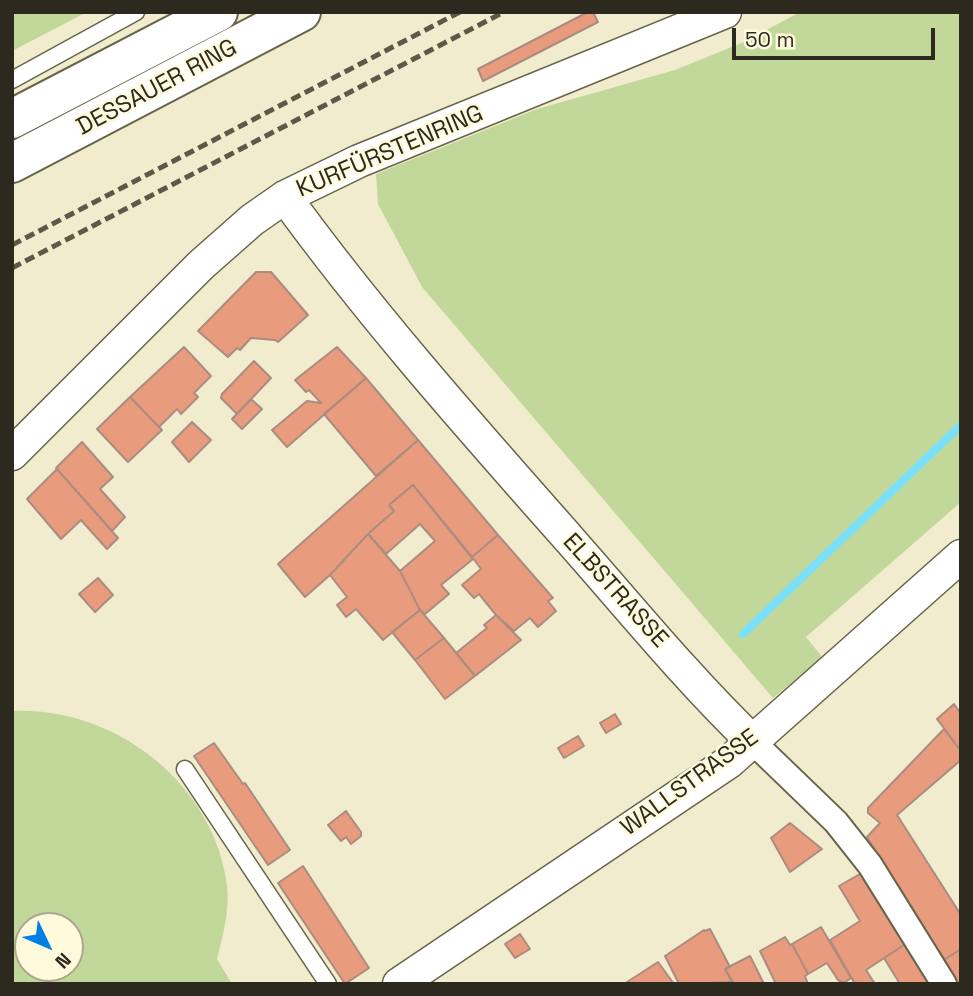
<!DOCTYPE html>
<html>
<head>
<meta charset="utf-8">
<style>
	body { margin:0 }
	#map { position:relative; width:973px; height:996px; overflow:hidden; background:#f1ecce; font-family:"Space Grotesk",sans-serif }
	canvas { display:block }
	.frame { position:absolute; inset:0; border:14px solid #2c2a1f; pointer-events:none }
	.north { position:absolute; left:14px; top:912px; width:70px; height:70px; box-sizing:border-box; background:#fffadb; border:2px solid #aba790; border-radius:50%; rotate:134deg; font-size:19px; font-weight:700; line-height:28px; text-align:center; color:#2c2a1f }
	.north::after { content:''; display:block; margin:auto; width:24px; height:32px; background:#0080e6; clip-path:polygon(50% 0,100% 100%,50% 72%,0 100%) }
	.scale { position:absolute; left:732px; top:28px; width:203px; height:32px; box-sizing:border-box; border:4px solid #2c2a1f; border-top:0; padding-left:9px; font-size:21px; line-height:24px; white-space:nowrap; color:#2c2a1f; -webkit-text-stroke:5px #fffadb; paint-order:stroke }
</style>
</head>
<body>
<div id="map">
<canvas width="973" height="996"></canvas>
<div class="frame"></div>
<div class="north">N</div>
<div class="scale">50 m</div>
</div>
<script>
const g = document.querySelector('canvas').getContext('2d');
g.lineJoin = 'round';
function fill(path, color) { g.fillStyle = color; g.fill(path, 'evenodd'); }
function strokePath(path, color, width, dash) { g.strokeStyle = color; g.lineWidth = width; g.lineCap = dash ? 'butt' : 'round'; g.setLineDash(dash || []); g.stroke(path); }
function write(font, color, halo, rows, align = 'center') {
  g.font = font + ' "Space Grotesk",sans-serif'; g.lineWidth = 5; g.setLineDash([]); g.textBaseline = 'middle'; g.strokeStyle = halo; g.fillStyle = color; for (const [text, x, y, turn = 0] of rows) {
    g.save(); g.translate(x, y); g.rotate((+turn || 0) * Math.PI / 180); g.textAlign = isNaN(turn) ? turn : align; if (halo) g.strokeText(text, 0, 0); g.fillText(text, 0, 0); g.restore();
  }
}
const green = new Path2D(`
	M12 12H87L12 51Z
	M800 12H961V502L806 637 823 658 773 698 422 287 378 204 376 174 537 109 675 70 744 42Z
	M12 711C114 706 214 783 227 885 230 910 223 935 217 959L232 984H12ZM70 926V968H28V926Z`);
const stream = new Path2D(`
	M743 634 961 425`);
const building = new Path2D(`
	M588 12H593L598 22 483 81 478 69Z
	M256 272H271L308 315 278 342 275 340 251 338 240 350 237 348 228 357 198 331Z
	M184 347 211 376 194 393 198 397 181 414 177 409 159 427 130 397Z
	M337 347 366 378 287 447 272 430 307 401 321 403 309 390 306 392 295 380Z
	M254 361 271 378 237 414 221 398 222 394Z
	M366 378 418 440 376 476 324 414Z
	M130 397 162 430 128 462 97 429Z
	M251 399 262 409 242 429 232 419Z
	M192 422 211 440 189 462 172 442Z
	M418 440 498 535 472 557 413 485 389 505 394 511 368 534 330 575 305 597 278 564Z
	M82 442 113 477 100 489 125 517 112 531 56 468Z
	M57 469 118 538 107 549 81 520 61 539 27 499Z
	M413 485 473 559 441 585 449 594 425 614 420 610 400 571 435 541 420 524 386 554 368 534 394 511 389 505Z
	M368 534 400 571 420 610 383 640 356 609 346 617 337 605 347 597 330 575Z
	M498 535 553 598 548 601 556 611 538 627 530 618 514 631 496 615 479 594 474 598 462 585 481 569 472 557Z
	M98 578 113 595 95 612 79 594Z
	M420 610 444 638 415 660 392 632Z
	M496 615 521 640 475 676 456 653 487 628 484 625Z
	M444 638 475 676 445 699 415 660Z
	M954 704 961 714V751L937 719Z
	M615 714 621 724 606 733 600 723Z
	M944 729 961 751V760L897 815 961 915V949L942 961 867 837 880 823 868 813V808Z
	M578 736 584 746 564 758 558 748Z
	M214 743 243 784 245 783 290 850 268 865 194 756Z
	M346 811 361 832V836L351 844 346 837 341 841 328 825Z
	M790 823 822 849 790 872 771 838Z
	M303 866 369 968 345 984 278 883Z
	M865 871 907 943 866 970 875 984H855L830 940 860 921 839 886Z
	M821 927 851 978 844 983 838 980 827 963 808 974 792 944Z
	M710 929 730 967 725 969 733 982 679 984 665 956 704 930 705 931Z
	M520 934 530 949 515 958 505 944Z
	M785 937 790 945 792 944 808 974 805 976 808 984H776L760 951Z
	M907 943 932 984H900L884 958Z
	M961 949V984H955L942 961Z
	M750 956 764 984H733L725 969Z
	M658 962 674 984H624Z`);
const service = new Path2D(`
	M12 80 136 12
	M185 769 328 984`);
const pedestrian = new Path2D(`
	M752 741 836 822 870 865 944 984`);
const minor = new Path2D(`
	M285 197C372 317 472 429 570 540 630 608 687 678 752 741
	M12 454 201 265 252 220 285 197 359 161 725 12
	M399 984 729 762 961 556`);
const primary = new Path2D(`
	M12 119 218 12
	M12 163 301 12`);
const rail = new Path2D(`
	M12 245 460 12
	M12 268 504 12`);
const streetNames = [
	["DESSAUER RING",157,88,-28],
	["KURFÜRSTENRING",390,152,-23],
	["ELBSTRASSE",615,591,48],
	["WALLSTRASSE",690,783,-36]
];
fill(green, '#c2d89a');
strokePath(stream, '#7be0fa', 8);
fill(building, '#e89b7d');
strokePath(building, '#aa8c81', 2);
strokePath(service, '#686449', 19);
strokePath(pedestrian, '#686449', 28);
strokePath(minor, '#686449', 35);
strokePath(primary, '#686449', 42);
strokePath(service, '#fff', 16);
strokePath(pedestrian, '#fff', 24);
strokePath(minor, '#fff', 32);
strokePath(primary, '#fff', 38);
strokePath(rail, '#5c5949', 5, [10, 5]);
write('24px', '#2c2a1f', '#fffadb', streetNames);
</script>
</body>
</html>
